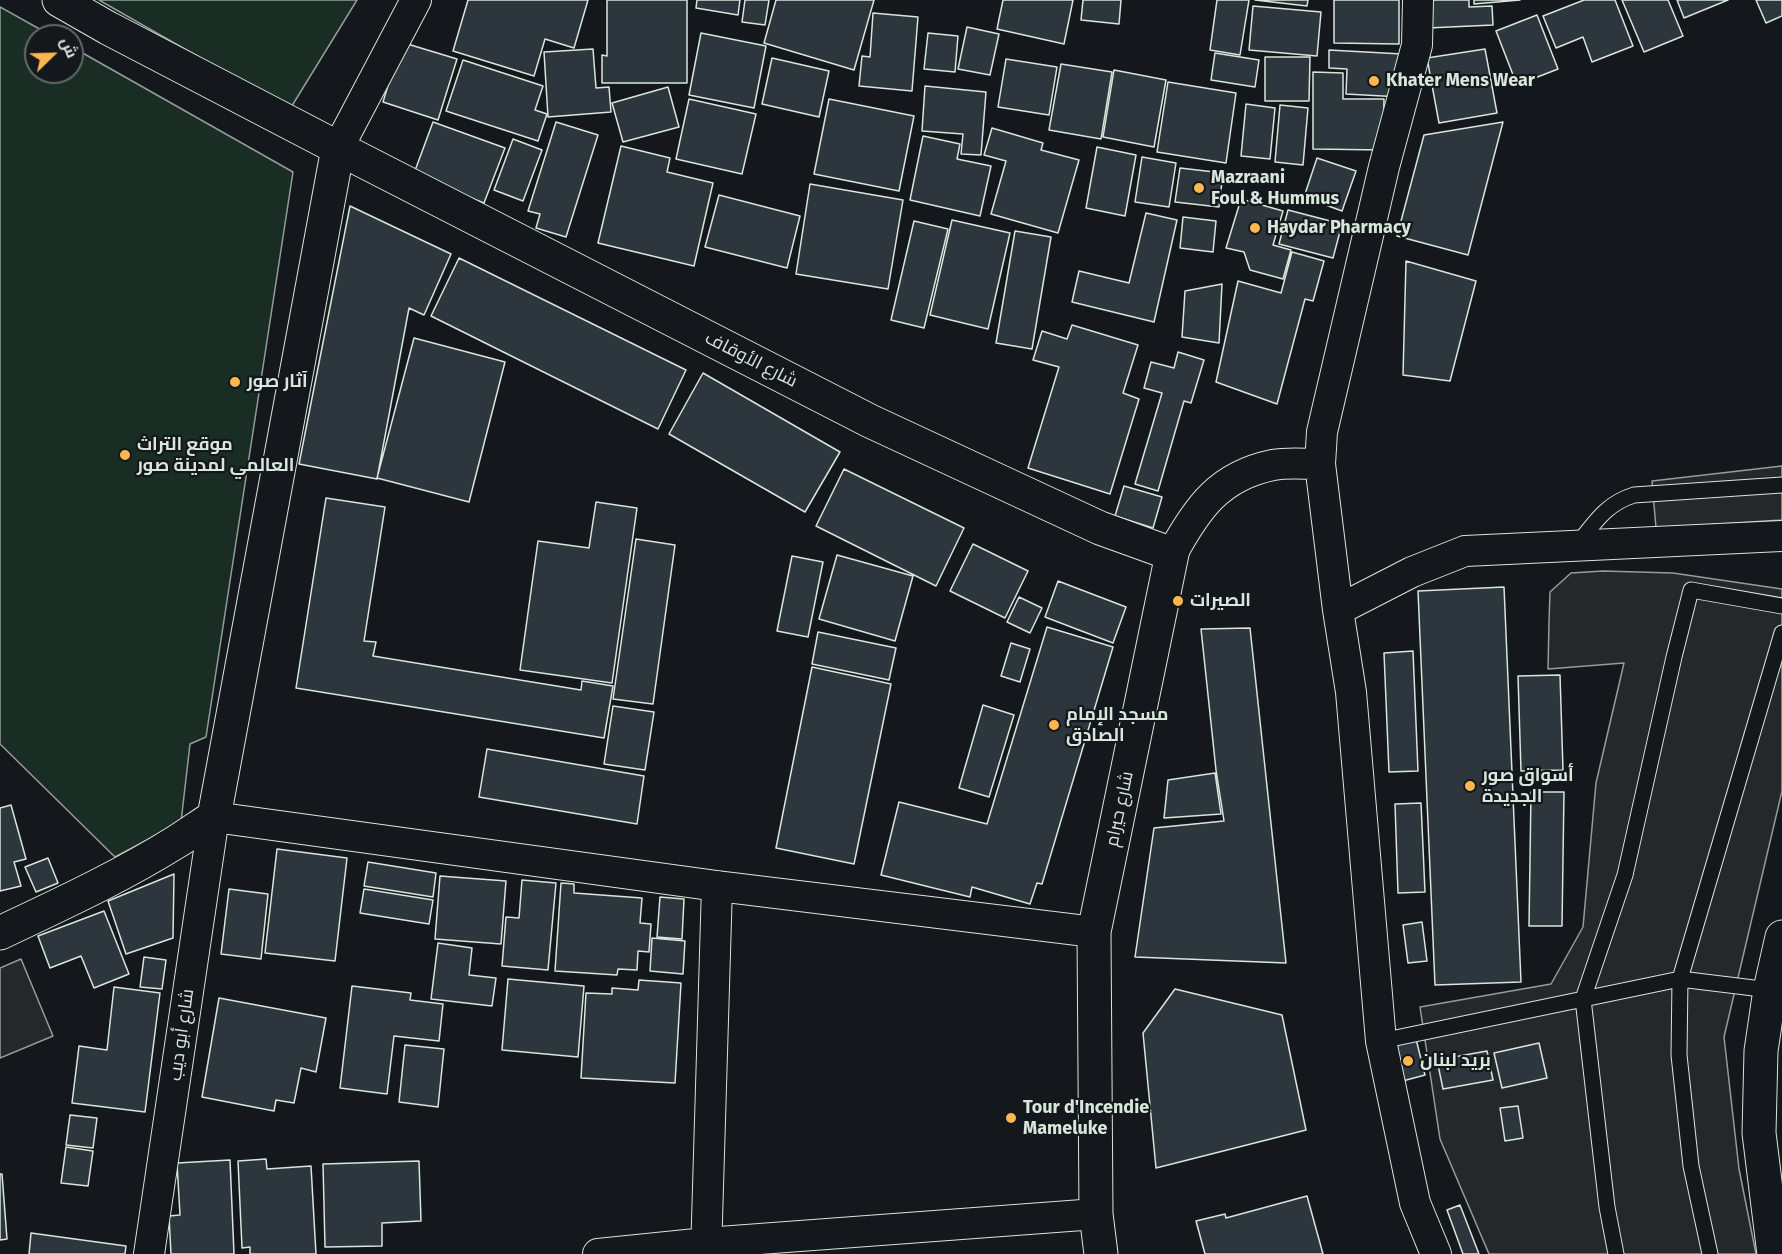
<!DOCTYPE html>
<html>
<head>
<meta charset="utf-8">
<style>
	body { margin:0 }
	#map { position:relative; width:1782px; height:1254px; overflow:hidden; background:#14181c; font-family:"Fira Sans",Cairo,sans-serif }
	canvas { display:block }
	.north { position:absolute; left:24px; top:24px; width:60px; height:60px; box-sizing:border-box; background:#14181c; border:2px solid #626a69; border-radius:50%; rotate:67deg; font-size:16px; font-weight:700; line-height:24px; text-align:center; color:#d8e6dc }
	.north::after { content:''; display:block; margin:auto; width:21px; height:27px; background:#ffb74d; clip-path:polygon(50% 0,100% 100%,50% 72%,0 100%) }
</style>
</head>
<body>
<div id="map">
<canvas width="1782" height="1254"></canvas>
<div class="north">ش</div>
</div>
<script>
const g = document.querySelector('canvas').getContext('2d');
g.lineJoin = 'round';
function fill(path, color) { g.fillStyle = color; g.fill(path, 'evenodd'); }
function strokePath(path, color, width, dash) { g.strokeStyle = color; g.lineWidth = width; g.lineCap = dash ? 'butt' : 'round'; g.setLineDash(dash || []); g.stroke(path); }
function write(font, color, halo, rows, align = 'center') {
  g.font = font + ' "Fira Sans",Cairo,sans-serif'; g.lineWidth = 4.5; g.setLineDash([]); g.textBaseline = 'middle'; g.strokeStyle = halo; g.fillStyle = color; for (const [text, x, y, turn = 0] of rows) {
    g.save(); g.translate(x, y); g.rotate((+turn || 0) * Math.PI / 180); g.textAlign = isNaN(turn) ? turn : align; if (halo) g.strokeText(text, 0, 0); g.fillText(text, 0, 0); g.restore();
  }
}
const green = new Path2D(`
	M99 0H357L290 109Z
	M0 7 52 36H36V72H72V47L293 172 206 737 190 744 181 822 115 857 0 744Z`);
const parking = new Path2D(`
	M1782 466V520L1656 528 1652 481Z
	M1603 571 1673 573 1782 589V791L1724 1037 1739 1169 1756 1254H1489L1440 1139 1420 1007 1551 984 1583 927 1596 783 1624 663 1548 669 1549 621 1550 592 1571 573Z
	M21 959 53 1036 0 1058V968Z`);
const building = new Path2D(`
	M468 0H588L574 48 545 39 534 76 453 51Z
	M607 0H687V83H602V55L607 56Z
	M697 0H740L738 15 696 8Z
	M745 0H769L765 25 742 22Z
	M776 0H874L854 70 764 43Z
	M1003 0H1073L1064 44 997 29Z
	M1083 0H1121L1119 24 1081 20Z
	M1217 0H1249L1240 55 1210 50Z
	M1255 0H1308L1307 6Z
	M1334 0H1399V44L1334 43Z
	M1427 0H1469V7L1492 6 1493 25 1428 28Z
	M1474 0H1520L1474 4Z
	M1584 0H1615L1633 46 1592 62 1583 37 1556 48 1543 16Z
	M1622 0H1668L1683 36 1644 52Z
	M1677 0H1728L1684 18Z
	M1756 0H1782V16L1766 23Z
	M1253 6 1321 12 1317 56 1249 50Z
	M873 13 918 17 912 91 859 86 862 56 870 57Z
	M1537 15 1558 69 1517 85 1496 31Z
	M967 27 999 34 990 75 958 69Z
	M701 33 766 46 754 108 689 95Z
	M928 33 958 36 955 72 924 69Z
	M401 42 457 59 438 120 383 102Z
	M593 49 596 88 609 87 611 112 548 117 544 52Z
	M1485 49 1497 113 1439 123 1427 58Z
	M1329 50 1402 54 1401 97 1346 94 1347 69 1329 68Z
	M1215 53 1259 60 1255 87 1211 80Z
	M1265 57H1310L1309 101H1265Z
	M772 58 829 71 819 117 762 104Z
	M1006 59 1057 67 1049 115 998 107Z
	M463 60 543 86 535 110 547 114 538 141 446 111Z
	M1061 64 1112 72 1101 139 1049 130Z
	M1114 70 1166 80 1154 147 1103 137Z
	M1313 72 1343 73V99H1384L1383 150 1313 149Z
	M1168 82 1236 93 1226 163 1157 152Z
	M925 86 986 92 981 155 961 154 963 134 922 131Z
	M668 87 679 127 623 142 612 103Z
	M689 99 756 114 742 174 676 159Z
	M829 99 914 116 899 191 814 174Z
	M1246 104 1275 108 1270 159 1241 156Z
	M1280 105 1308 108 1303 165 1275 162Z
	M433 122 505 148 484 203 413 176Z
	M556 122 598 135 566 237 536 228 540 214 528 211Z
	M1503 122 1468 255 1397 236 1424 135Z
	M992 128 1043 143 1041 150 1079 160 1058 233 991 214 1006 161 984 155Z
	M923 136 960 144 957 159 991 166 980 216 910 200Z
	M513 139 542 150 523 201 494 190Z
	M621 146 670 158 667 172 713 183 694 266 598 243Z
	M1097 147 1136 155 1125 216 1086 208Z
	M1142 157 1176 163 1169 207 1135 202Z
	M1317 158 1356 171 1342 211 1304 197Z
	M1180 168 1223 173 1219 207 1175 202Z
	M810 184 903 200 888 289 796 274Z
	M719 195 800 216 787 268 705 247Z
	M1241 199 1283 211 1273 245 1291 250 1283 279 1250 270 1244 252 1226 248Z
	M350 206 451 254 424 315 409 308 377 479 299 464Z
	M1288 210 1342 224 1333 258 1279 244Z
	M1146 213 1177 220 1154 322 1072 302 1079 271 1129 283Z
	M1183 217 1216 221 1213 252 1180 248Z
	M952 220 1010 233 988 329 930 315Z
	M914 221 948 229 924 328 891 320Z
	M1015 231 1051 237 1032 349 996 343Z
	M1292 252 1324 261 1313 301 1305 299 1277 404 1216 382 1238 281 1281 293Z
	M459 258 686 370 658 429 431 316Z
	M1406 261 1476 281 1450 381 1403 375Z
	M1222 284 1219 343 1182 337 1185 291Z
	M1072 325 1138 345 1123 393 1139 399 1110 494 1028 468 1059 367 1033 360 1042 331 1067 339Z
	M414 338 505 362 469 502 377 478Z
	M1178 352 1204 360 1191 403 1184 401 1158 491 1135 484 1162 393 1144 388 1151 362 1174 368Z
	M703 373 840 452 805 512 669 434Z
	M844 469 964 528 936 586 816 526Z
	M1124 486 1162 497 1153 528 1115 516Z
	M326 498 385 507 364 641 376 642 373 656 581 690 582 681 613 686 604 738 296 688Z
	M596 502 637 508 612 683 520 670 538 541 589 548Z
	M636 539 675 545 653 704 613 699Z
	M973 544 1028 571 1005 618 950 591Z
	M837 555 913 576 895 641 819 619Z
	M792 556 823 562 808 637 777 631Z
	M1058 581 1126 607 1113 643 1045 617Z
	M1504 587 1521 982 1435 985 1418 591Z
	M1019 597 1042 608 1030 633 1007 622Z
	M1047 627 1113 647 1042 884 1037 883 1030 904 972 887 970 897 881 875 899 802 987 824Z
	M1250 628 1286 963 1135 957 1154 828 1224 821 1216 770 1201 629Z
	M818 632 896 648 889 680 812 664Z
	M1011 643 1030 649 1020 682 1001 676Z
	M1413 651 1418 771 1389 772 1384 653Z
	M812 667 891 684 854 864 776 848Z
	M1560 675 1563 770 1521 771 1518 676Z
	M983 705 1014 715 989 797 959 788Z
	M613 706 654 712 645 770 604 764Z
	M487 749 644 776 637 824 479 797Z
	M1215 773 1221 814 1164 818 1168 780Z
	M1531 792H1564L1562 926H1529Z
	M1421 803 1425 892 1398 893 1395 804Z
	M11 805 26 859 14 862 21 886 0 891V808Z
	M277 849 347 858 335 961 265 953Z
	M48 858 58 883 36 892 25 867Z
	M368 862 436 873 433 897 364 886Z
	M174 874 173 938 126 954 108 901Z
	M440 876 506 881 501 944 435 939Z
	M522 880 556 883 548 970 502 966 506 917 519 918Z
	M561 883 574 884V893L642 898 640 923 651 924 649 952 638 951 637 970 618 969 617 975 555 971Z
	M229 889 268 894 261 959 221 954Z
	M364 889 433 900 429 924 360 913Z
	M660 897 684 899 682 939 657 937Z
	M104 911 129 974 94 988 81 956 50 968 38 936Z
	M1422 922 1427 961 1408 963 1403 925Z
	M652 938 685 941 683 974 650 971Z
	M438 943 472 948 469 975 496 978 492 1006 431 999Z
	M144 957 166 960 162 989 140 987Z
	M508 979 584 986 578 1057 502 1050Z
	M639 980 681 983 675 1083 581 1078 586 993 612 994V988L638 990Z
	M352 986 411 993 410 1000 443 1004 439 1041 394 1036 387 1094 340 1088Z
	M114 987 160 993 145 1112 72 1103 79 1046 107 1050Z
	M1175 989 1282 1015 1306 1130 1156 1168 1143 1033Z
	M219 998 326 1018 316 1072 301 1068 294 1103 276 1100 274 1111 202 1097Z
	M1416 1039 1425 1075 1399 1082 1390 1046Z
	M1539 1043 1547 1078 1502 1088 1494 1053Z
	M405 1045 444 1049 438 1107 399 1102Z
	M1487 1051 1493 1080 1443 1089 1437 1060Z
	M1518 1106 1523 1138 1505 1141 1500 1108Z
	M70 1115 97 1118 93 1148 66 1145Z
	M66 1147 93 1151 88 1186 61 1183Z
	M266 1159 267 1169 311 1166 316 1254H250V1247L242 1248 238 1161Z
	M230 1160 234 1254H171L169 1216 180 1215 177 1163Z
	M419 1161 421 1221 382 1223V1246L325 1247 323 1164Z
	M0 1174H2L7 1239 0 1240Z
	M1307 1196 1323 1254H1205L1196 1221 1225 1214 1226 1218Z
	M1460 1205 1479 1254H1463L1447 1210Z
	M31 1233 126 1246 125 1254H29Z`);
const lane = new Path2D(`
	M1576 546C1594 524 1605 504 1634 495L1782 485
	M1381 1041 1680 979 1770 990
	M1616 1254 1607 1207 1583 999 1625 875 1674 657 1691 590 1782 606
	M1710 1254 1691 1166 1679 1055 1680 979 1782 633`);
const street = new Path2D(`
	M1418 0 1417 45 1384 167 1322 432 1320 464 1338 610 1351 692 1381 1041 1415 1203 1436 1254
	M338 148 416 0
	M1172 554C1197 508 1219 476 1273 465 1288 462 1305 464 1320 464
	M1338 610 1412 572 1465 551 1782 536
	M149 1254 214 817 717 886 1094 932
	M598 1254 706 1243 1096 1214
	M706 1254 717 886`);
const secondary = new Path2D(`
	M59 0 108 28 338 148 870 421 1100 528 1172 554 1094 932 1096 1214 1101 1254
	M0 933C59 905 120 877 176 842 189 834 201 825 214 817L338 148
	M1774 1254 1759 1133 1761 1051 1770 990 1782 937`);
const markers = [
	[1374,81,6,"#ffb74d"],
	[1199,188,6,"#ffb74d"],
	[1255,228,6,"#ffb74d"],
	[235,382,6,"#ffb74d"],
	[125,455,6,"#ffb74d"],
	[1178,601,6,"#ffb74d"],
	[1054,725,6,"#ffb74d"],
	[1470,786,6,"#ffb74d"],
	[1408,1061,6,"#ffb74d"],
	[1011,1118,6,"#ffb74d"]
];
const poiNames = [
	["Khater Mens Wear",1386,81],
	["Mazraani",1211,178],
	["Foul & Hummus",1211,199],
	["Haydar Pharmacy",1267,228],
	["آثار صور",247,382],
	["موقع التراث",137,445],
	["العالمي لمدينة صور",137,466],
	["الصيرات",1190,601],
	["مسجد الإمام",1066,715],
	["الصادق",1066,736],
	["أسواق صور",1482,776],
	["الجديدة",1482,797],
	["بريد لبنان",1420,1061],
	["Tour d'Incendie",1023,1108],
	["Mameluke",1023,1129]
];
const streetNames = [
	["شارع الأوقاف",751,360,27],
	["شارع حيرام",1120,809,-78],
	["شارع أبو ديب",182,1035,-82]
];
fill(green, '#1a2d24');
strokePath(green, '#939e99', 1.5);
fill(parking, '#24282b');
strokePath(parking, '#939e99', 1.5);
fill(building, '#2c363c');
strokePath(building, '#d8e6dc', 1.5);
strokePath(lane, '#d8e6dc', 17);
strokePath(street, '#d8e6dc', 32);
strokePath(secondary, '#d8e6dc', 35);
strokePath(lane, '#14181c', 15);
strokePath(street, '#14181c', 30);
strokePath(secondary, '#14181c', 33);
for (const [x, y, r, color] of markers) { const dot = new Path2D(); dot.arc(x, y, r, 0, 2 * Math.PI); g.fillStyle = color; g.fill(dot); strokePath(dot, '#14181c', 2); }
write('bold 18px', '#d8e6dc', '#14181c', poiNames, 'left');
write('18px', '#d8e6dc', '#14181c', streetNames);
</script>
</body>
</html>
